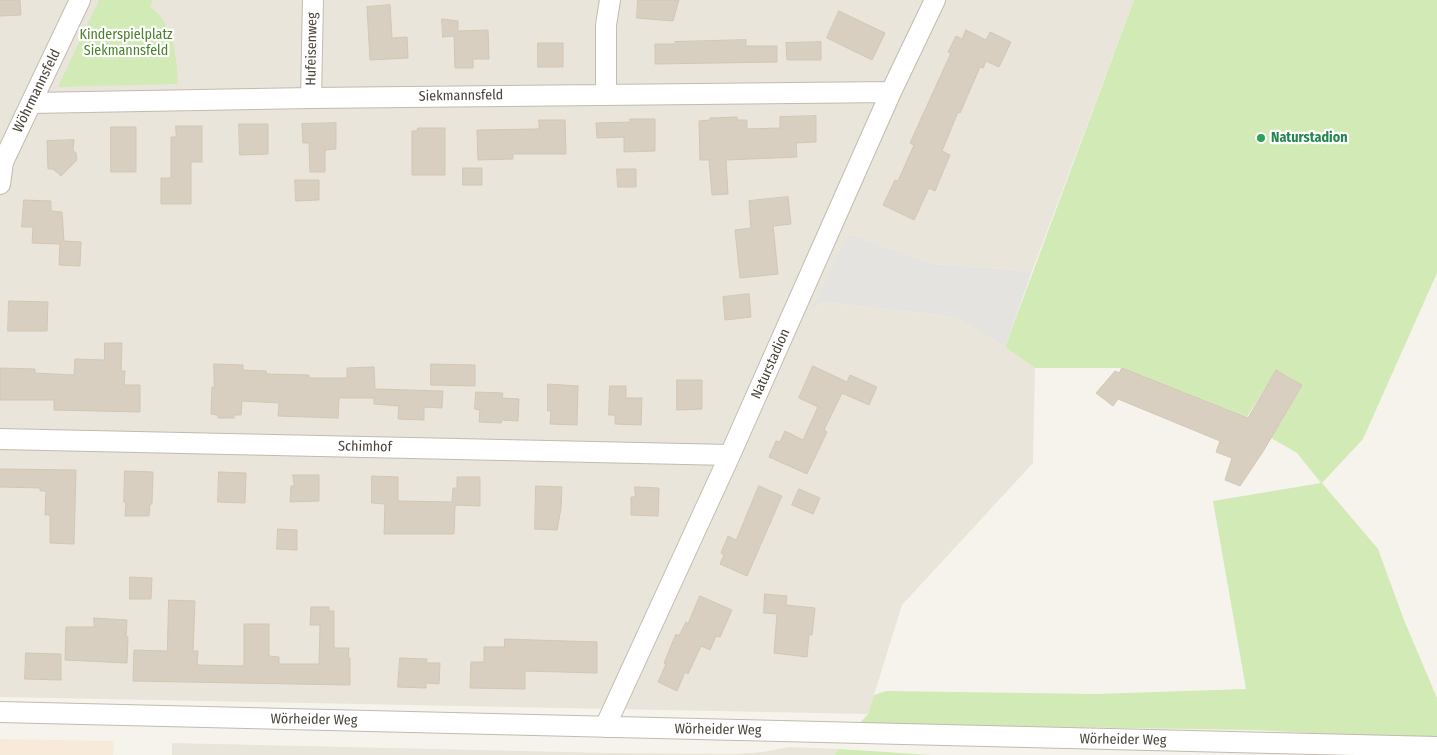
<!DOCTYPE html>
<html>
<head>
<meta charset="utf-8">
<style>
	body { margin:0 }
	canvas { display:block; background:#f6f3ec }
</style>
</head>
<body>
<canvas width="1437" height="755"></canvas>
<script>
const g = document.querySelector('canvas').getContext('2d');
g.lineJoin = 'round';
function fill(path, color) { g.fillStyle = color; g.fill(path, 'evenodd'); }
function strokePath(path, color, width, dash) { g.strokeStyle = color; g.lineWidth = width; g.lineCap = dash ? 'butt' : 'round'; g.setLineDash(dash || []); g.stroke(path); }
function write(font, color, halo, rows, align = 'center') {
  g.font = font + ' "Fira Sans Condensed",sans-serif'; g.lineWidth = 4.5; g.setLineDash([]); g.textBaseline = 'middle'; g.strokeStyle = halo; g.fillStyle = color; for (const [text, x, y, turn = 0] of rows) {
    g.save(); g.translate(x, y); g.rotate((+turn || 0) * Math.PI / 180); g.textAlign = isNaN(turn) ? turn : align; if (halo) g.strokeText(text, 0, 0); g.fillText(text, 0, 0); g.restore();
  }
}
const residential = new Path2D(`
	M0 0H1134L1032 271 933 264 849 234 814 308 823 302 955 317 1005 347 1035 368 1033 463 902 605 868 714 0 697Z
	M172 743 610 753 736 754 763 752 789 747 839 749 834 755H172Z`);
const commercial = new Path2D(`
	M0 739 114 741 113 755H0Z`);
const green = new Path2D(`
	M99 0H153L150 7C155 11 161 16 164 22 175 40 177 63 178 84L58 87Z
	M1134 0H1437V273L1363 439 1322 483 1378 549 1404 620 1437 698V740L1254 730 859 724 868 714 874 695 886 691 1096 694 1246 689 1213 501 1321 483 1297 453 1271 438 1302 385 1279 371 1274 373 1247 417 1122 368H1035L1005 347Z
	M839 749 931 755H834Z`);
const parking = new Path2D(`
	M849 234 933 264 1032 271 1005 347 955 317 823 302 812 309Z`);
const building = new Path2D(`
	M0 0H20L21 15 0 16Z
	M638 0H679L673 21 637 18Z
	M390 5 392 38 407 37 408 58 370 60 367 7Z
	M839 11 885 33 872 60 827 38Z
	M442 19 458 21V31L488 30 489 59H473V68H455L454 36 443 37Z
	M966 30 986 40 990 32 1011 42 999 67 986 61 983 68 980 67 960 113 958 112 942 151 950 155 935 191 929 188 914 220 883 205 895 180 898 181 914 145 910 143 951 53 948 52 956 36 962 39Z
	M746 40V46H777V62L655 64V44H675V42Z
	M821 42V60H787L786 43Z
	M538 43H563V67H538Z
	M816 116V142L796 143 797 157 726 160 728 194 712 195 709 160H700L699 121 710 120V118L737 117V120H747V129L780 128V117Z
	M630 119H655V151L624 152V137L597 138 596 123 630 122Z
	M539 120H565L566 154H513V159L478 160 477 130 539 129Z
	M336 123V149L325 150V172H310L309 143H303L302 124Z
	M239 124H268V154L240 155Z
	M176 126H202V162H191V204H161V178H171V137H176Z
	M111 127H136V172H111Z
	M418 128H445V175H412V131H417Z
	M74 140 73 150 76 153 77 160 61 176 53 169H48L47 141Z
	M463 168H482V185H463Z
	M617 169H636V187H618Z
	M295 180H319V200L296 201Z
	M788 197 791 224 773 226 778 274 740 278 735 230 751 228 749 201Z
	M24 200 51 201V211L62 212 64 241 81 242 80 266 59 265 60 244 32 243 33 227H22Z
	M749 294 751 317 725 320 723 297Z
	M9 301 48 302 47 331H8Z
	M105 343H122L121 371H125L124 385H140V412L54 410V400H0V368L35 369V373L74 375 75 359 104 360Z
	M214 364 243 365V370L266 371 267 374 309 375V378H347V368L374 367 375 389 443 391 442 408 424 407V420L398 419 399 406 374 404V398H339L338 418 278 416 279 403 242 401 241 415H234V418H218V415L211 414 212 387H214Z
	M431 364 475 365V386L431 385Z
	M813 366 847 382 850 375 877 387 869 405 842 393 824 430 827 432 807 474 769 457 776 441 780 442 785 431 803 440 818 407 799 398Z
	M1122 368 1248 418 1276 370 1302 385 1264 450 1240 486 1225 480 1232 458 1216 452 1220 441 1118 399 1113 406 1096 393 1115 371 1119 373Z
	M677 380H702V409L677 410Z
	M548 384 578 386 577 425 550 424 551 411H548Z
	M610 386H626V398H642L641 425 615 424V415H609Z
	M476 392 503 393 502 398 519 399 518 421 502 420 501 423 479 422 480 410 475 409Z
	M0 469 76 470 74 544 50 543V515H45L46 491H40V488L0 487Z
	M125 471 153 472 152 504H150L149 516H125L126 503 124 502Z
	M219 472 246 473 245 503 218 502Z
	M293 475H319V501L290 502 291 486H294Z
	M372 476 398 477V501L452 502 453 488H457V477H480V506L455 505 454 534H384L385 504 372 503Z
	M536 486 562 487 561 509 557 530 535 529Z
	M759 486 782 496 747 576 720 564 724 555 721 553 728 536 736 540Z
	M635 487 659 488 658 516 631 515V497H635Z
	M799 489 820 498 813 514 792 505Z
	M278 529 297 530V550L277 549Z
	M130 577 152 578 151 599H130Z
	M765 594 787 596 786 605 815 608 812 635H809L807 657 774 653 777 614 764 613Z
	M700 596 732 610 720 637 716 636 710 650 701 646 688 674 685 672 677 691 658 682 666 664 664 663 676 634 679 636 686 622 688 623Z
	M169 600 195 601 193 651H198L197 665 244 666V624H269V656L279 657V664H319L320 625H310L311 607H329V611H334V648H349L348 658H350V685L133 681 134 650 167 651Z
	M94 618 127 620 126 637H128L127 663 65 660 66 627H94Z
	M505 639 597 642V673L525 671V689L470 688 471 662H484V647H504Z
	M26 653 61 654V680L25 679Z
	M400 658 427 659 426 663H440L439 684 426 683V688L398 687Z`);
const street = new Path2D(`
	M606 95V25L610 0
	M311 98 313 0
	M31 103 311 98 891 92
	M0 184 3 162 80 0
	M0 439 730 455
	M0 712 1437 747
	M605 727 730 455 891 92 935 0`);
const markers = [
	[1261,138,5,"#2e9e5b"]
];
const parkNames = [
	["Kinderspielplatz",126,35],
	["Siekmannsfeld",126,51]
];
const streetNames = [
	["Hufeisenweg",312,49,-89],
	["Wöhrmannsfeld",37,91,-64],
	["Siekmannsfeld",461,96,-1],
	["Naturstadion",771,364,-66],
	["Schimhof",365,447,1],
	["Wörheider Weg",314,720,1],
	["Wörheider Weg",718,730,1],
	["Wörheider Weg",1123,740,1]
];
const leisureNames = [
	["Naturstadion",1271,138]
];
fill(residential, '#eae5da');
fill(commercial, '#f7ead8');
fill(green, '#d2eab5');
fill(parking, '#e5e3e0');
fill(building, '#d8cfc1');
strokePath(building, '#d3c7b4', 1);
strokePath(street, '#c2bbae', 22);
strokePath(street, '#fff', 20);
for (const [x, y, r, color] of markers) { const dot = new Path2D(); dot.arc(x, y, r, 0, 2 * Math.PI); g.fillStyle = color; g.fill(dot); strokePath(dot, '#fff', 2); }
write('14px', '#4a7f2a', '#fff', parkNames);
write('14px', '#4b4439', '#fff', streetNames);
write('bold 14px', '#27864d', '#fff', leisureNames, 'left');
</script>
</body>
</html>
